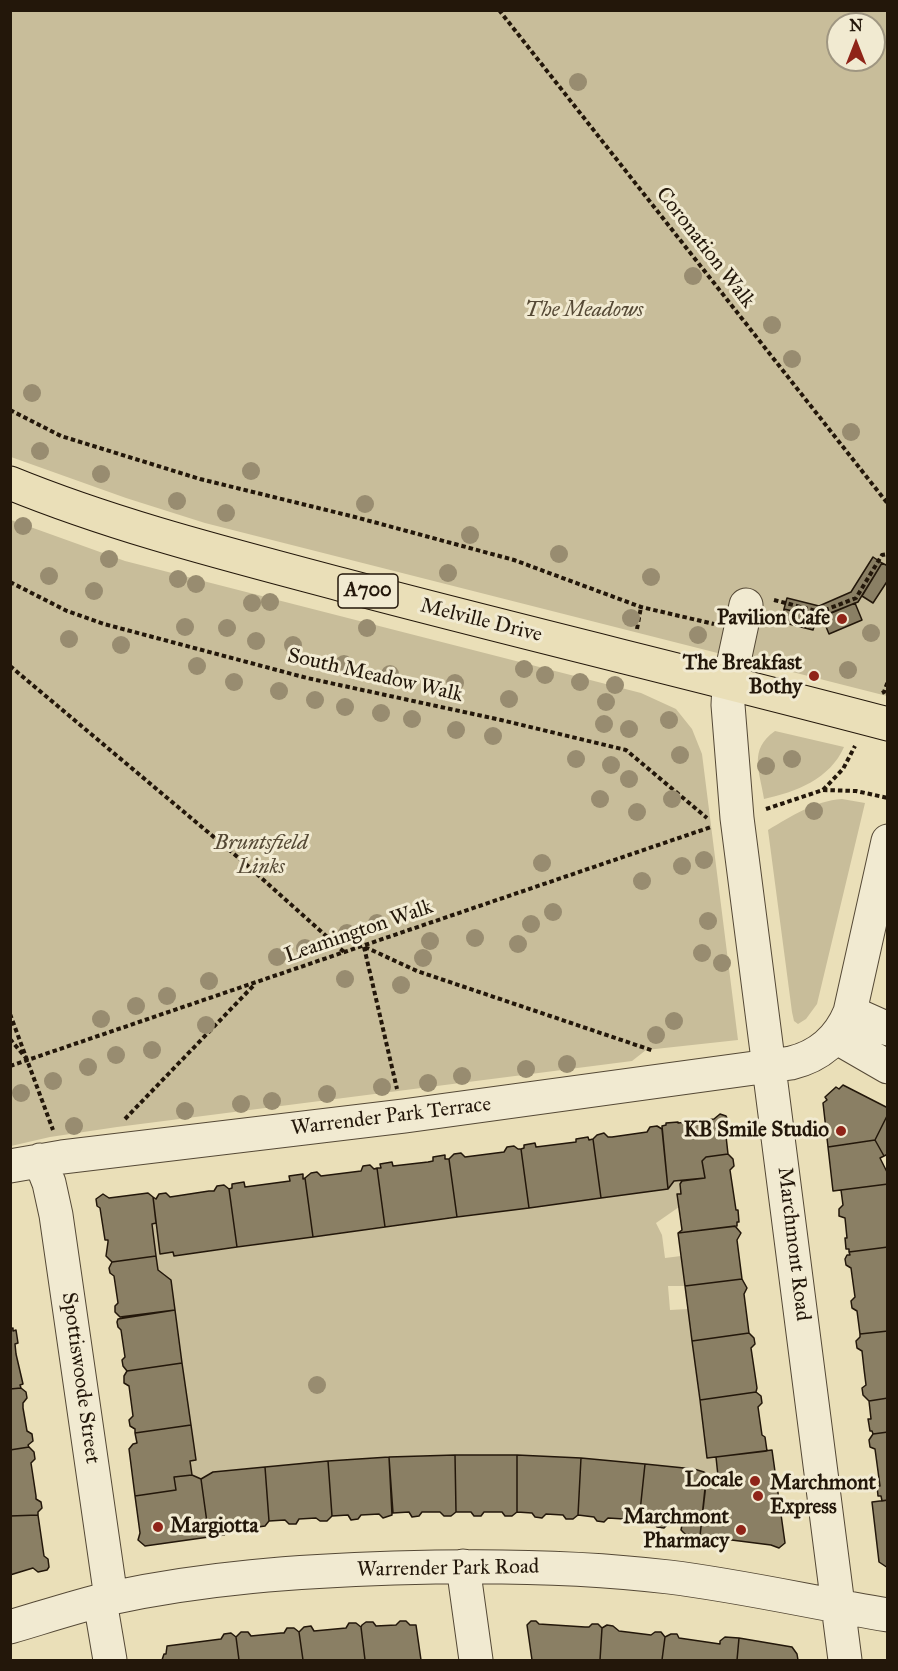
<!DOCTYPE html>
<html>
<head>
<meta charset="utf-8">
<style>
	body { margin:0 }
	#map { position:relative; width:898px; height:1671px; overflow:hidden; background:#eadfb8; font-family:"IM FELL Great Primer",serif }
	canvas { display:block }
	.frame { position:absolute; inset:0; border:12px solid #23170a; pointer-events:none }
	.north { position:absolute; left:826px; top:12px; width:60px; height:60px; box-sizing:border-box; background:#f1ead1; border:2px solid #9f9681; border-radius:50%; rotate:0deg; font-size:16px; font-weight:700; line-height:24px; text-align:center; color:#23170a }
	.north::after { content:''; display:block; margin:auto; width:21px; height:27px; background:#8f2418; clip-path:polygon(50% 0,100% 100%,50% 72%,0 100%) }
</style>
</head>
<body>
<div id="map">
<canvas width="898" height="1671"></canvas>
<div class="frame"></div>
<div class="north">N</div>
</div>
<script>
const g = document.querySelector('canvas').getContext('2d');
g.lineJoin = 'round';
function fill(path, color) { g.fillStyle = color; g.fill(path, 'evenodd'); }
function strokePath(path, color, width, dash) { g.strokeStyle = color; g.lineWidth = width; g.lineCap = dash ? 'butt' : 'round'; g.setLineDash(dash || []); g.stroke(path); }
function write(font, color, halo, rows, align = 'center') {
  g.font = font + ' "IM FELL Great Primer",serif'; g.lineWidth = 6; g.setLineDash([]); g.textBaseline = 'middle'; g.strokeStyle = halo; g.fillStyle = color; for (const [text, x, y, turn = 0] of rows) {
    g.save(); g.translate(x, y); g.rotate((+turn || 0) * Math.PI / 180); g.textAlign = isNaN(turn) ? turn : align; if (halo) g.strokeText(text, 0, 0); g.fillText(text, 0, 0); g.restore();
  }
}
const green = new Path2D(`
	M11 11H887V696L205 523 126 498 11 457ZM838 24H874V60H838Z
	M11 520 125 561 641 693 676 709 692 729 702 754 738 1040 646 1050 632 1061 117 1127 50 1137 11 1146Z
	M775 731 844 747C830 779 796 792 764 799 760 771 748 750 775 731Z
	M842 799 865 803 817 1004 806 1019 798 1024 794 1021 792 1012 768 830C792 816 814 801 842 799Z
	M674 1181H682L680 1184 681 1194 677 1195 679 1207 656 1223 662 1235 665 1258 681 1256 685 1286H668L670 1310 688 1309 707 1458 716 1457 718 1476 714 1479H706L707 1475 704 1472 694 1469C614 1461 534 1453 453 1455 373 1456 293 1464 213 1472L201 1479 192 1475 190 1461 195 1460 171 1280 158 1270 152 1224 156 1223 160 1254 173 1252 174 1256 668 1189Z`);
const building = new Path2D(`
	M873 557 882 563 858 602 820 617 784 609 787 598 819 606 851 592Z
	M882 563 888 566V580L873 603 862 596Z
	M855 603 862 620 829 634 822 617Z
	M784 609 817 617 813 630 781 622Z
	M843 1085 888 1108V1114L875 1140 828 1147 823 1103 827 1100 825 1097 836 1087 839 1089Z
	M720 1114 726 1116 728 1120 725 1127 728 1154 706 1157 702 1161 705 1178 674 1181 668 1189 662 1126 666 1125V1123L678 1122V1123L714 1119Z
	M888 1114V1154L884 1156 875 1140Z
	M657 1126 662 1129 668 1189 601 1198 593 1139 597 1135 604 1133 608 1137H612L647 1132 650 1127Z
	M588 1137 589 1140 593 1139 601 1198 529 1208 521 1149 524 1148V1145L535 1143 536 1147 576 1142V1139Z
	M875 1140 884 1156 880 1158 888 1174V1184L833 1191 828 1147Z
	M514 1146 518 1149H521L529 1208 457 1217 449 1159 454 1154 461 1153 465 1157 504 1152 507 1147Z
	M728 1154 733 1159 734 1166 730 1170 736 1210H738L739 1222H737V1226L678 1233 682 1230 677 1194H681L680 1184 682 1181 705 1178 702 1161 706 1157Z
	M445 1155V1159H449L457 1217 385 1227 377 1168H381L380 1164 392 1162 393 1166 428 1162 433 1161V1157Z
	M370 1165 374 1169 377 1168 385 1227 313 1237 305 1178 311 1173 317 1172 321 1176 361 1171 363 1166Z
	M303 1174V1179L305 1178 313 1237 237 1247 229 1189 232 1188V1184L244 1182 245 1187 290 1181 289 1176Z
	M888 1184V1247L849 1252V1249H846L845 1238H847L845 1218 839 1216V1209L843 1205 841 1190Z
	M224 1185 229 1189 237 1247 174 1256 173 1252 160 1254 153 1197 156 1199 159 1194 166 1193 170 1197 209 1191H214L217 1186Z
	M148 1193 153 1197 156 1223 152 1224 156 1256 112 1262 106 1256 108 1242V1240H105L100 1208 97 1206 96 1199 103 1194 109 1198Z
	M735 1226 741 1233 737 1240 742 1279 685 1286 678 1233Z
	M888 1247V1331L860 1334 857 1311 852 1308 851 1301 855 1297 851 1268 846 1265 845 1259 847 1255H850L849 1252Z
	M156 1256 158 1270 171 1280 175 1310 120 1317 115 1312V1306L118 1303 114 1276 110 1273 109 1268 112 1262Z
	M742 1279 747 1288 744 1294 749 1333 692 1341 685 1286Z
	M175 1310 182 1363 127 1371 123 1366 122 1360 125 1357 121 1330 118 1327 117 1322 118 1319Z
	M13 1328V1331L16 1330 18 1343 15 1344 16 1354 23 1384 20 1385 21 1388 10 1389V1329Z
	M888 1331V1398L869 1401 863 1395 862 1388 866 1385 864 1369 862 1351 857 1348 856 1341 860 1337V1334Z
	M749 1333 754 1338 755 1344 751 1348 757 1388 756 1392 700 1400 692 1341Z
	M182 1363 191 1425 135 1433V1429L130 1426 129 1420 133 1416 129 1386 124 1383V1376L127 1371Z
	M21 1388 26 1392 27 1398 23 1403V1408L27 1431 32 1434 33 1441 28 1445 29 1447 10 1450V1389Z
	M756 1392 761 1396 762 1403 758 1407 762 1435 765 1437 767 1451 707 1458 700 1400Z
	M888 1398V1432L873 1434 872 1431H870L868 1419H871L869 1401Z
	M191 1425 196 1460 190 1461 192 1475 174 1477 176 1490 135 1496 129 1449 133 1444 137 1443 135 1433Z
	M888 1432V1500L882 1501 881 1496H878L877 1486H880L875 1449 870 1447 869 1440 873 1434Z
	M29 1447 34 1452 35 1459 31 1463 36 1496V1499L41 1502 42 1508 38 1512V1515L10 1516V1450Z
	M772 1450 785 1543 779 1548 771 1545 700 1536 706 1479H714L718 1476 716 1457Z
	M455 1455H517V1512L512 1516H505L502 1512H484L481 1516H474L471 1512H456Z
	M455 1455 456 1512 451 1516H444L440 1512H422L419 1516 412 1517 409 1512 393 1513 389 1457Z
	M517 1455 581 1458 578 1515 573 1519H566L563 1515 546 1514 542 1518 535 1517 532 1513 517 1512Z
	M389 1457 392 1515 383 1518 379 1514 361 1515 358 1519 351 1520 348 1515 332 1516 328 1461Z
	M581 1458 645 1464 639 1521 634 1524H627L624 1519 608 1518 604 1522 597 1521 594 1517 578 1515Z
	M328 1461 332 1516 327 1521H320L316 1518 299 1519 296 1524H289L285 1520 269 1521 265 1467Z
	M645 1464 694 1469 704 1472 707 1475 700 1536 685 1534 681 1530 682 1525 668 1524 664 1528 657 1527 654 1522 639 1521Z
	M265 1467 269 1521 265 1526 258 1527 254 1523 227 1526 228 1530 224 1535 209 1537 201 1479 213 1472Z
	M192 1475 201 1479 209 1537 145 1546 138 1540 140 1533 135 1496 176 1490 174 1477Z
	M888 1500V1568L879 1562 872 1502Z
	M38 1515 44 1556 48 1559 49 1567 47 1570 38 1572 33 1568 10 1575V1516Z
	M400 1621H406L410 1625H416L421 1660H365L361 1627 362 1625 366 1622H373L376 1626 396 1625Z
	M531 1621H536L539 1624 585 1627H589L592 1624H598L602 1628 600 1660H532L527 1625Z
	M349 1623H356L361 1627 365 1660H303L299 1632 304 1627 311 1626 314 1631 346 1628Z
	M607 1625 613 1626 619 1631 651 1635 655 1632H661L665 1637 662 1660H600L602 1628Z
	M287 1628H294L299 1632 303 1660H239L236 1637 241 1632H248L251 1636 281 1633H284Z
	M231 1633 236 1637 239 1660H162L164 1654H166L167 1646 221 1639 224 1634Z
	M671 1634H677L679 1638 720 1644V1641L725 1637 739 1638 737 1660H662L665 1637Z
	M739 1638 792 1647 797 1654 798 1660H737Z`);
const path = new Path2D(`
	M499 10 888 504
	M10 410 61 436 200 479 355 517 514 560 641 607 714 624
	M10 582 67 611 104 624 307 678 501 720 626 750 707 818
	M774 600 820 612 856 598 882 555 888 554
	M637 629 641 607
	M10 666 240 859 344 952
	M882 693 884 692 888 681
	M823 790 843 769 855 746
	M766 809 823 790 856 791 888 798
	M364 947 397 1089
	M365 947 417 971 654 1051
	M10 1014 53 1130
	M10 1039 26 1058
	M10 1066 711 827
	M125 1119 255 984`);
const minor = new Path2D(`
	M746 605 729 684 728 705 737 818 845 1660
	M850 1012 888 1029
	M836 1037 888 1067
	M40 1160 49 1183 56 1215 111 1598
	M10 1166 62 1157 404 1116 791 1063C820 1056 839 1039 850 1012L888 841
	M463 1566 476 1660
	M100 1601 110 1660
	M10 1627C44 1617 77 1606 111 1598 203 1578 299 1571 394 1568 486 1565 578 1566 669 1577 742 1586 815 1603 888 1615`);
const major = new Path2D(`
	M10 483C118 527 231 555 343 585 524 633 706 676 888 724`);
const trees = [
	[578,82],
	[693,276],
	[772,325],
	[792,359],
	[32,393],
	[851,432],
	[40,451],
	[251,471],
	[101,474],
	[177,501],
	[365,504],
	[226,513],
	[23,526],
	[470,535],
	[559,554],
	[109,559],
	[448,573],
	[49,576],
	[651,577],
	[178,579],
	[196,584],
	[94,591],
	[270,602],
	[252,603],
	[631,618],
	[185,627],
	[227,628],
	[367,628],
	[871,633],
	[698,635],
	[69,639],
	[256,641],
	[121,645],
	[293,645],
	[344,664],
	[197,666],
	[524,669],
	[848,670],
	[390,674],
	[545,675],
	[234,682],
	[580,682],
	[455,683],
	[615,685],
	[279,691],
	[509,699],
	[315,700],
	[606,702],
	[345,707],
	[381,713],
	[412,719],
	[669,720],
	[604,724],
	[629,729],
	[456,730],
	[493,736],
	[680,755],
	[576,759],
	[792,759],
	[611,765],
	[766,766],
	[629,779],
	[600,799],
	[672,799],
	[814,811],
	[637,812],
	[704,860],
	[542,863],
	[682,866],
	[642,881],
	[553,912],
	[708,921],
	[377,923],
	[531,924],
	[347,933],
	[475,938],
	[430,941],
	[518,944],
	[305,948],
	[702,953],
	[277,957],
	[423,958],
	[722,963],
	[345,979],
	[209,981],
	[401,985],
	[167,996],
	[136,1006],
	[101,1019],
	[674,1021],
	[206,1025],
	[656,1035],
	[152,1050],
	[116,1055],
	[567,1064],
	[88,1067],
	[526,1069],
	[462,1076],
	[53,1081],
	[428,1083],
	[382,1087],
	[21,1093],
	[327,1094],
	[272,1101],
	[241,1104],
	[185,1111],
	[74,1126],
	[317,1385]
];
const markers = [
	[842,619,6,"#8f2418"],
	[814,676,6,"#8f2418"],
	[841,1131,6,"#8f2418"],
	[755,1481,6,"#8f2418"],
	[758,1496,6,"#8f2418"],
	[158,1527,6,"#8f2418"],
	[741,1530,6,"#8f2418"]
];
const shields = [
	[368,591,60]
];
const shieldNames = [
	["A700",368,591]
];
const streetNames = [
	["Coronation Walk",705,248,52],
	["Melville Drive",481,621,14],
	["South Meadow Walk",375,676,13],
	["Leamington Walk",359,932,-19],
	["Warrender Park Terrace",391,1117,-7],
	["Marchmont Road",793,1244,83],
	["Spottiswoode Street",80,1378,82],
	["Warrender Park Road",448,1569,-1]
];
const parkNames = [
	["The Meadows",584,311],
	["Bruntsfield",261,844],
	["Links",261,868]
];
const poiNames = [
	["Pavilion Cafe",830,619],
	["The Breakfast",802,664],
	["Bothy",802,688],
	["KB Smile Studio",829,1131],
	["Locale",743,1481],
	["Marchmont",770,1484,"left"],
	["Express",770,1508,"left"],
	["Marchmont",729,1518],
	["Pharmacy",729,1542],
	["Margiotta",170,1527,"left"]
];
fill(green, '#c8bd9a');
fill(building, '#8a7f64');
strokePath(building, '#23170a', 1.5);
strokePath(minor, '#554936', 35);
strokePath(major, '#23170a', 35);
strokePath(path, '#23170a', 4, [4.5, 3]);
strokePath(minor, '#f1ead1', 33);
strokePath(major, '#eadfb8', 33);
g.fillStyle = '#988c70';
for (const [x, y] of trees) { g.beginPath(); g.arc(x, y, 9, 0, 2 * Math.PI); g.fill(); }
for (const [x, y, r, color] of markers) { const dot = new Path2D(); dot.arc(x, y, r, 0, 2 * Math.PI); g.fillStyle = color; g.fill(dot); strokePath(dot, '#f1ead1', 2); }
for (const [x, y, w] of shields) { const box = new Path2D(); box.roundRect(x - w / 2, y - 17, w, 34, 4.5); g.fillStyle = '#f1ead1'; g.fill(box); strokePath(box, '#23170a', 1.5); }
write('bold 20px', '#23170a', null, shieldNames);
write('21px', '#23170a', '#f1ead1', streetNames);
write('italic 21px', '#554935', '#f1ead1', parkNames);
write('bold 21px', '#23170a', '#f1ead1', poiNames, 'right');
</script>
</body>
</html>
